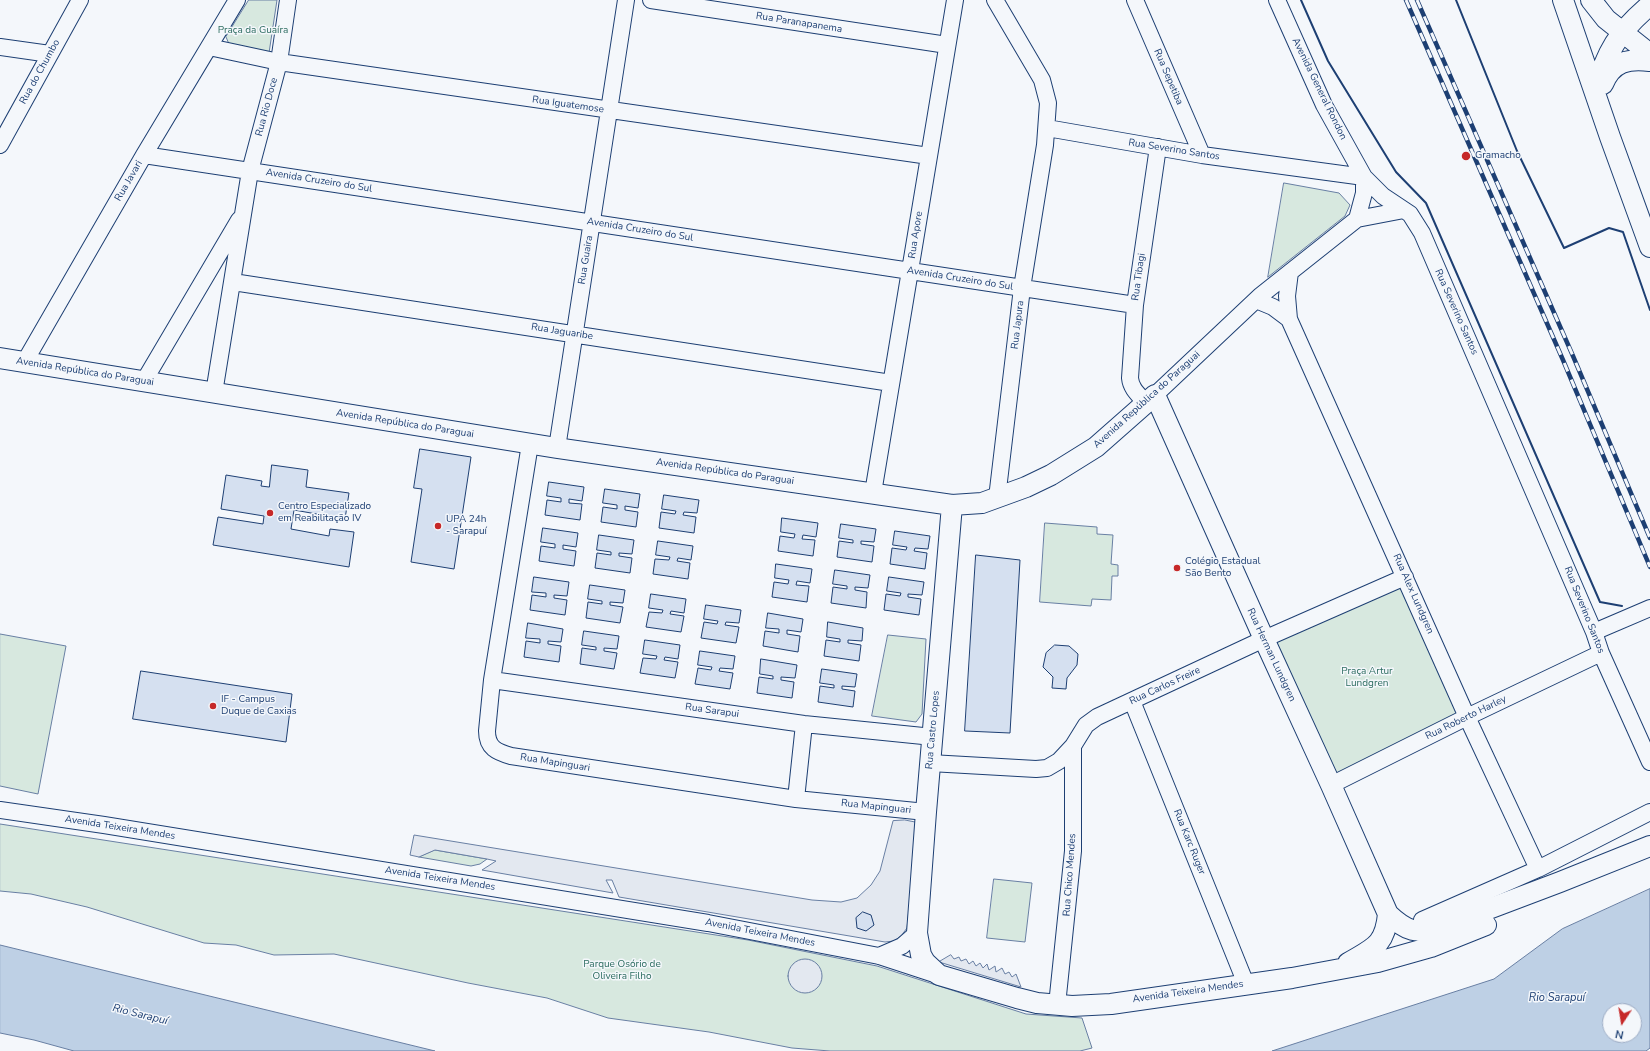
<!DOCTYPE html>
<html>
<head>
<meta charset="utf-8">
<style>
	body { margin:0 }
	#map { position:relative; width:1650px; height:1051px; overflow:hidden; background:#f4f7fb; font-family:"Nunito Sans",sans-serif }
	canvas { display:block }
	.north { position:absolute; left:1602px; top:1003px; width:40px; height:40px; box-sizing:border-box; background:#f4f7fb; border:1px solid #9eadc5; border-radius:50%; rotate:192deg; font-size:11px; font-weight:700; line-height:16px; text-align:center; color:#1d3f73 }
	.north::after { content:''; display:block; margin:auto; width:14px; height:18px; background:#c62828; clip-path:polygon(50% 0,100% 100%,50% 72%,0 100%) }
</style>
</head>
<body>
<div id="map">
<canvas width="1650" height="1051"></canvas>
<div class="north">N</div>
</div>
<script>
const g = document.querySelector('canvas').getContext('2d');
g.lineJoin = 'round';
function fill(path, color) { g.fillStyle = color; g.fill(path, 'evenodd'); }
function strokePath(path, color, width, dash) { g.strokeStyle = color; g.lineWidth = width; g.lineCap = dash ? 'butt' : 'round'; g.setLineDash(dash || []); g.stroke(path); }
function write(font, color, halo, rows, align = 'center') {
  g.font = font + ' "Nunito Sans",sans-serif'; g.lineWidth = 3; g.setLineDash([]); g.textBaseline = 'middle'; g.strokeStyle = halo; g.fillStyle = color; for (const [text, x, y, turn = 0] of rows) {
    g.save(); g.translate(x, y); g.rotate((+turn || 0) * Math.PI / 180); g.textAlign = isNaN(turn) ? turn : align; if (halo) g.strokeText(text, 0, 0); g.fillText(text, 0, 0); g.restore();
  }
}
const green = new Path2D(`
	M249 0H277L269 53 229 44 226 37Z
	M1284 183 1339 193 1350 205 1345 216 1268 277Z
	M1045 523 1097 527V534L1113 535 1111 564 1118 565V576H1112L1111 600 1092 599 1091 606 1040 602Z
	M1401 584 1461 714 1335 776 1276 643Z
	M0 634 66 646 38 794 0 786Z
	M888 635 926 639 922 714 916 722 872 716Z
	M0 824 748 940 877 966 1026 1014 1082 1018 1092 1048 1080 1051H830L792 1048 709 1032 608 1018 547 998 468 983 334 954 274 955 236 945 204 943 87 907 31 894 0 891Z
	M435 850 487 859 480 864 471 866 419 857Z
	M994 879 1032 883 1025 942 987 938Z`);
const parking = new Path2D(`
	M905 820 915 822 918 824 907 928 901 936 894 941 885 942 619 897 612 880H606L613 893 482 870 496 861 487 859 435 850 419 857 410 855 414 835 812 900 841 902 857 898 871 885 880 871 893 821Z
	M951 955 954 959 959 957 961 961 966 959 969 964 973 961 976 966 980 963 983 968 987 964 989 970 995 966 996 972 1002 968 1005 974 1009 972 1012 977 1016 974 1021 987 939 962Z
	M788 976a17 17 0 1 1 34 0a17 17 0 1 1-34 0Z`);
const water = new Path2D(`
	M1650 889V1048L1646 1051H1272L1494 979 1562 929ZM1610 1011H1634V1035H1610Z
	M0 945 435 1051H74L34 1040 0 1033Z`);
const building = new Path2D(`
	M420 449 471 457 454 569 411 562 422 489 414 488Z
	M272 465 308 470 306 487 349 493 345 519 294 510 291 529 329 536 330 529 354 532 349 567 213 545 218 517 263 524 264 516 221 509 226 475 262 481 261 486 269 487Z
	M549 482 584 487 582 501 569 499V503L582 504 580 520 545 515 547 500 561 502V498L547 496Z
	M605 489 640 494 638 508 625 506V510L638 512 636 527 601 522 603 507 617 509V505L603 503Z
	M664 495 699 500 697 513 684 512 683 515 696 517 694 533 659 528 661 512 675 514 676 511 662 509Z
	M782 518 818 523 816 537 803 535 802 539 815 540 813 556 778 551 780 536 794 538 795 534 781 532Z
	M841 524 876 529 874 542 861 541V544L874 546 872 562 837 557 839 541 853 543V540L839 538Z
	M543 528 578 533 576 547 563 545V549L576 551 574 566 539 561 541 546 555 548V544L541 542Z
	M895 531 930 536 928 549 915 548 914 551 927 553 925 569 890 564 892 548 906 550 907 547 893 545Z
	M599 535 634 540 632 554 619 553V556L632 558 630 573 595 568 597 553 611 555V552L597 550Z
	M658 541 693 546 691 560 678 558 677 561 690 563 688 579 653 574 655 559 669 560 670 557 656 555Z
	M976 555 1020 560 1010 733 965 731Z
	M776 564 812 569 810 583 797 581 796 585 809 586 807 602 772 597 774 582 788 584 789 580 775 578Z
	M835 570 870 575 868 588 855 587V590L867 592 866 608 831 603 833 587 847 589V586L833 584Z
	M534 577 569 582 567 596 554 595V598L567 600 565 615 530 610 532 595 546 597V593L532 592Z
	M889 577 924 582 922 595 908 594V597L921 599 919 615 884 610 886 594 900 596 901 593 887 591Z
	M590 585 625 590 623 603 610 602V605L623 607 620 623 586 618 588 602 602 604V601L588 599Z
	M651 594 686 599 684 613 671 611 670 614 684 616 681 632 646 627 649 612 662 613 663 610 649 608Z
	M706 605 741 610 739 623 726 622 725 625 739 627 736 643 701 638 704 622 717 624 718 621 704 619Z
	M768 613 803 619 801 632 787 630V634L800 636 798 652 763 646 765 631 779 633V629L766 628Z
	M828 622 863 628 862 641 848 640V643L861 645 859 661 824 656 826 640 840 642V639L827 637Z
	M528 623 563 629 561 642 548 641V644L561 646 559 662 524 657 526 641 540 643V639L526 638Z
	M584 631 619 636 617 649 604 648V651L617 653 614 669 580 664 582 648 596 650V647L582 645Z
	M645 640 680 645 678 659 665 657 664 660 678 662 675 678 640 673 643 658 656 659 657 656 643 654Z
	M1055 645 1069 646 1078 654 1077 665 1067 678 1066 689 1052 688 1053 677 1043 667 1046 653Z
	M700 651 735 656 733 669 720 668 719 671 733 673 730 689 695 684 698 668 711 670 712 667 698 665Z
	M761 659 797 665 795 678 781 677V680L794 682 792 698 757 693 759 677 773 679V676L760 674Z
	M822 669 857 674 855 687 842 686V689L855 691 853 707 818 702 820 686 834 688V685L820 683Z
	M141 671 292 694 286 742 133 719Z
	M863 912 871 915 874 925 866 931 857 928 856 918Z`);
const minor = new Path2D(`
	M651 0 947 45
	M995 0 1042 80 1048 103 1045 145 1022 288 997 498
	M1135 0 1202 155
	M1277 0 1324 105 1364 177 1383 196 1410 214 1422 233 1594 632 1601 653 1650 762
	M0 47 50 54
	M209 47 279 62 929 156
	M1047 128 1202 155 1364 177
	M0 145 80 0
	M144 155 1135 305
	M1357 219 1364 193V177
	M1290 272 1287 296 1289 319 1467 717 1538 869
	M233 282 891 383
	M1256 300 1273 307 1289 319
	M24 363 144 155 237 0
	M144 381 239 220
	M214 393 250 171 279 62 288 0
	M1155 395 1260 296 1357 219 1404 210
	M1146 403C1139 395 1131 389 1130 378L1135 305 1158 147
	M530 444 492 680 487 731C487 748 497 752 511 756L796 799 926 812
	M557 448 626 0
	M873 493 955 0
	M1594 632 1650 608
	M492 680 804 724 933 737
	M1132 701 1246 984
	M930 763 1036 769 1047 768 1059 761 1073 746 1086 725 1097 717 1264 639 1405 577
	M1331 785 1467 717 1601 653
	M796 799 804 724
	M0 810 104 825 708 923 879 956 937 975
	M1422 920 1538 869 1650 812
	M879 956 902 946 917 933
	M1057 1005 1073 851V746`);
const major = new Path2D(`
	M1563 0 1610 137 1650 247
	M1591 0 1606 19 1650 54
	M1603 84C1612 62 1628 58 1650 61
	M1595 92C1606 52 1618 32 1650 5
	M0 358 557 448 952 505 982 503 1026 487 1051 475 1096 447 1155 395 1264 639 1331 785 1388 914C1407 932 1416 934 1441 927L1560 882 1650 846
	M952 505 926 812 917 933 921 955 925 962 939 975 1017 998 1037 1003 1072 1006 1111 1004 1292 978 1378 962 1431 947 1486 925
	M1348 963C1373 948 1385 946 1388 914`);
const rail = new Path2D(`
	M1406 0 1563 360 1650 567
	M1417 0 1573 356 1650 538`);
const wall = new Path2D(`
	M1301 0 1328 61 1396 172 1426 203 1600 602 1622 606
	M1456 0 1517 151 1564 248 1609 228 1623 232 1650 310`);
const markers = [
	[1466,156,5,"#c62828"],
	[270,513,4,"#c62828"],
	[438,526,4,"#c62828"],
	[1177,568,4,"#c62828"],
	[213,706,4,"#c62828"]
];
const streetNames = [
	["Rua Paranapanema",799,23,9],
	["Rua do Chumbo",40,72,-61],
	["Rua Sepetiba",1168,77,67],
	["Avenida General Rondon",1319,89,64],
	["Rua Iguatemose",568,105,8],
	["Rua Rio Doce",267,107,-75],
	["Rua Severino Santos",1174,150,9],
	["Rua Javari",129,181,-60],
	["Avenida Cruzeiro do Sul",319,181,9],
	["Avenida Cruzeiro do Sul",640,230,9],
	["Rua Apore",916,235,-81],
	["Rua Guaira",586,260,-81],
	["Rua Tibagi",1139,277,-82],
	["Avenida Cruzeiro do Sul",960,279,9],
	["Rua Severino Santos",1456,312,66],
	["Rua Japura",1018,325,-83],
	["Rua Jaguaribe",562,332,9],
	["Avenida República do Paraguai",85,372,9],
	["Avenida República do Paraguai",1147,400,-42],
	["Avenida República do Paraguai",405,424,9],
	["Avenida República do Paraguai",725,472,8],
	["Rua Alex Lundgren",1413,594,66],
	["Rua Severino Santos",1584,610,68],
	["Rua Herman Lundgren",1271,655,65],
	["Rua Carlos Freire",1165,686,-25],
	["Rua Sarapui",712,711,8],
	["Rua Roberto Harley",1466,718,-26],
	["Rua Castro Lopes",933,730,-85],
	["Rua Mapinguari",555,763,9],
	["Rua Mapinguari",876,807,6],
	["Avenida Teixeira Mendes",120,828,9],
	["Rua Karc Ruger",1189,842,68],
	["Rua Chico Mendes",1070,875,-86],
	["Avenida Teixeira Mendes",440,879,9],
	["Avenida Teixeira Mendes",760,933,11],
	["Avenida Teixeira Mendes",1188,992,-8]
];
const parkNames = [
	["Praça da Guaíra",253,31],
	["Praça Artur",1367,672],
	["Lundgren",1367,684],
	["Parque Osório de",622,965],
	["Oliveira Filho",622,977]
];
const poiNames = [
	["Gramacho",1475,156],
	["Centro Especializado",278,507],
	["em Reabilitação IV",278,519],
	["UPA 24h",446,520],
	["- Sarapuí",446,532],
	["Colégio Estadual",1185,562],
	["São Bento",1185,574],
	["IF - Campus",221,700],
	["Duque de Caxias",221,712]
];
const waterNames = [
	["Rio Sarapuí",1557,998],
	["Rio Sarapuí",140,1015,14]
];
fill(green, '#d7e8df');
strokePath(green, '#687fa3', 1);
fill(parking, '#e3e8f0');
strokePath(parking, '#687fa3', 1);
fill(water, '#bed0e5');
strokePath(water, '#687fa3', 1);
fill(building, '#d5e0f0');
strokePath(building, '#1d3f73', 1);
strokePath(minor, '#1d3f73', 18);
strokePath(major, '#1d3f73', 22);
strokePath(minor, '#f4f7fb', 16);
strokePath(major, '#f4f7fb', 20);
strokePath(rail, '#1d3f73', 4.5);
strokePath(rail, '#f4f7fb', 3, [9]);
strokePath(wall, '#1d3f73', 2);
for (const [x, y, r, color] of markers) { const dot = new Path2D(); dot.arc(x, y, r, 0, 2 * Math.PI); g.fillStyle = color; g.fill(dot); strokePath(dot, '#f4f7fb', 1.5); }
write('10px', '#1d3f73', '#f4f7fb', streetNames);
write('10px', '#2c6c60', '#f4f7fb', parkNames);
write('10px', '#1d3f73', '#f4f7fb', poiNames, 'left');
write('italic 11px', '#1d3f73', '#f4f7fb', waterNames);
</script>
</body>
</html>
